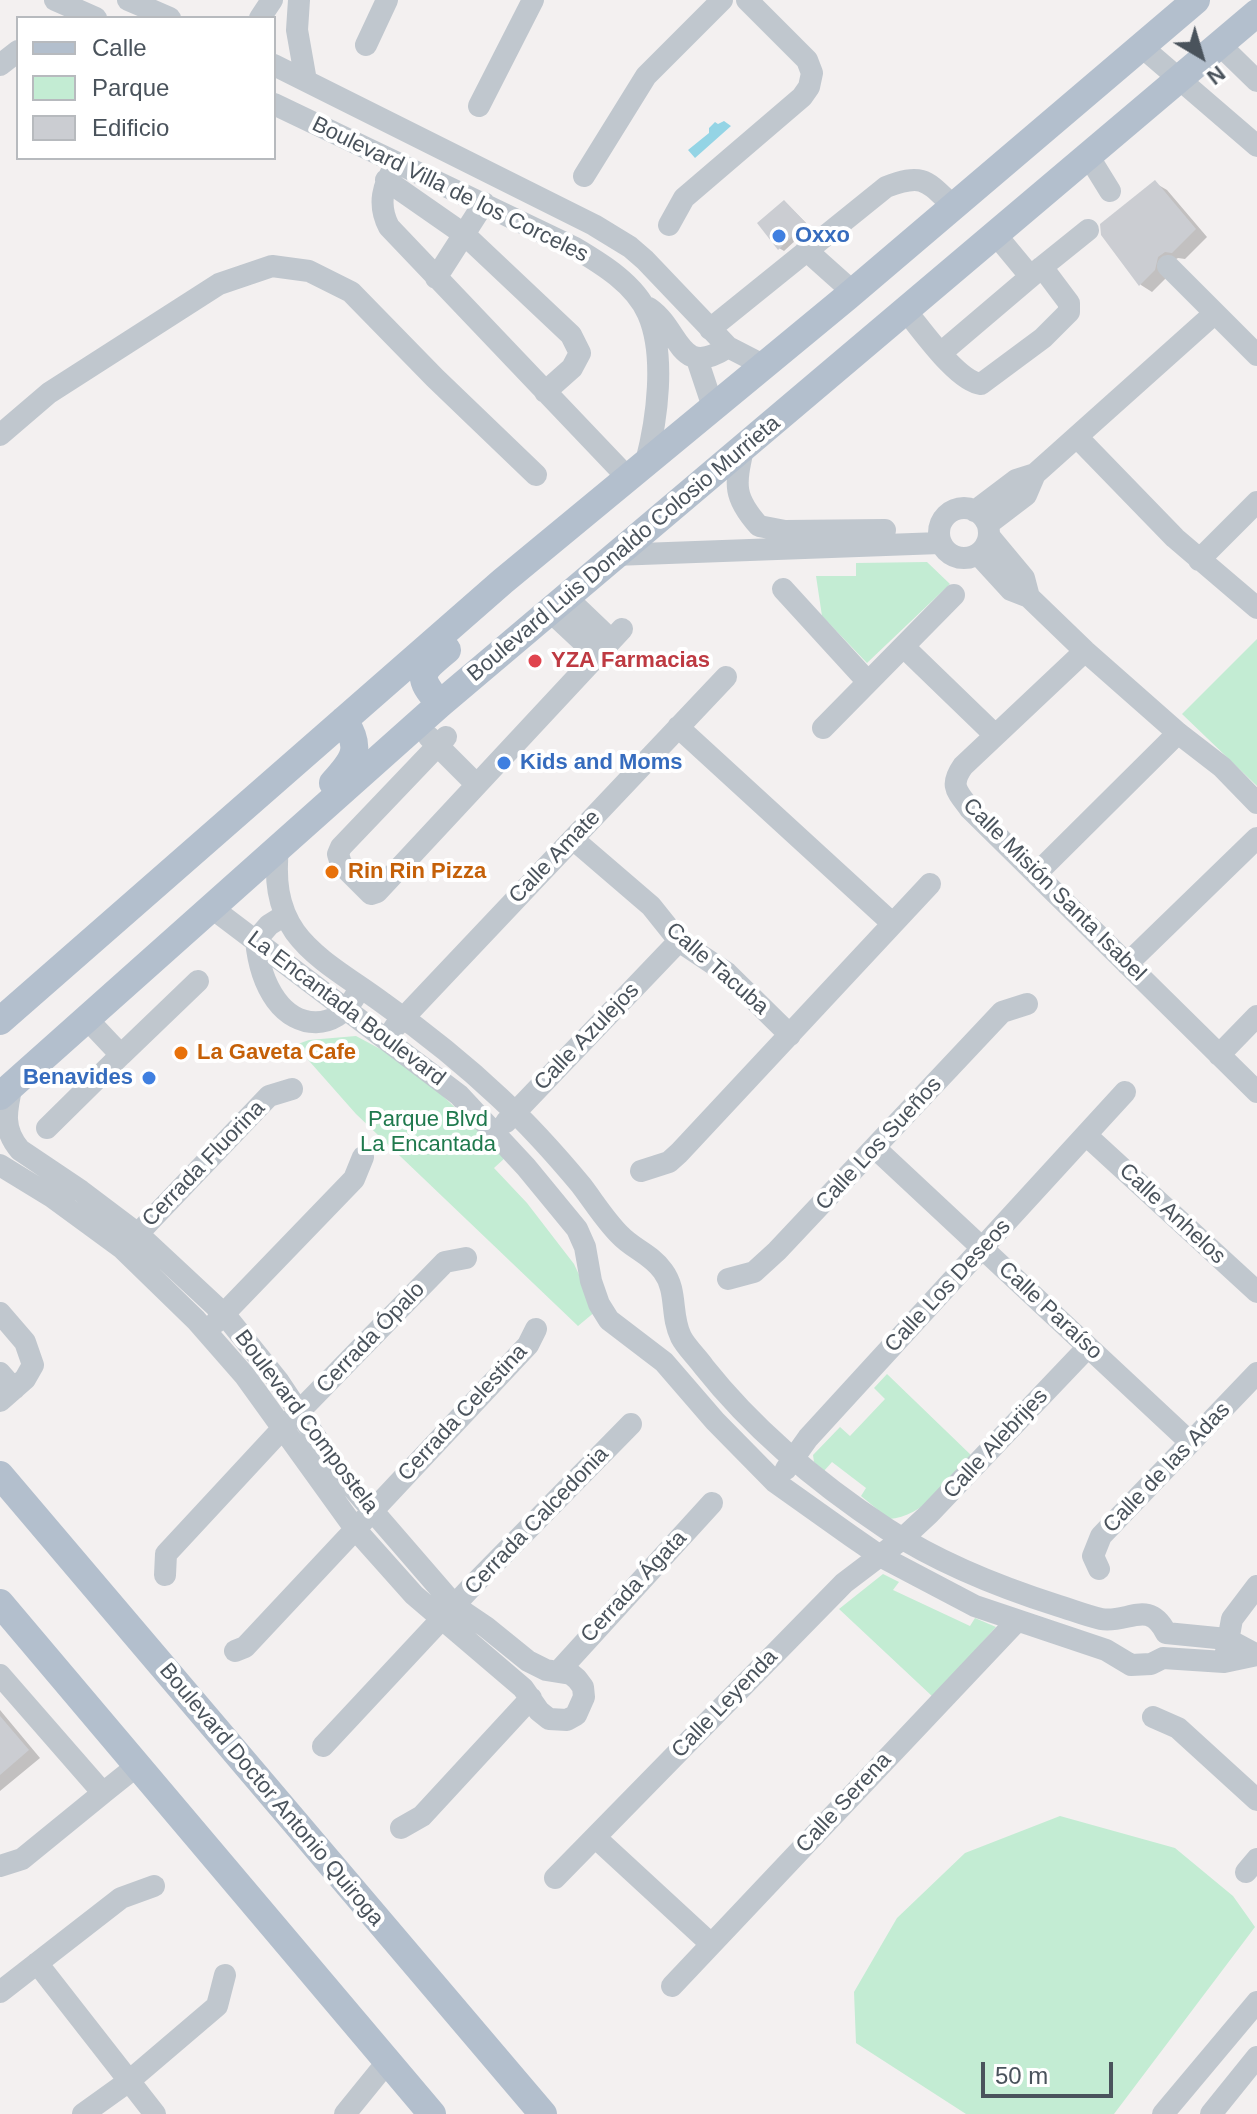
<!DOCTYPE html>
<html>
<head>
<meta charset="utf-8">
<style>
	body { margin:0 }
	#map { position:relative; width:1257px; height:2114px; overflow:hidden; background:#f3f0f0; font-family:Arial,sans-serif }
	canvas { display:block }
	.legend { position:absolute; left:16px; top:16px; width:260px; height:144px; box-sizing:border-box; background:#fff; border:2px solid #b7babe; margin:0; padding:10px 14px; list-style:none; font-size:24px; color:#4a535c }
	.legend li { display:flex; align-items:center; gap:16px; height:40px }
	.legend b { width:40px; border:2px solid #b7babe }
	.north { position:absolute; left:1161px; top:16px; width:80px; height:80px; -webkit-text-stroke:6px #fff; paint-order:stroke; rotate:142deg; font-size:22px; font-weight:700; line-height:32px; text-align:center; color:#4a535c }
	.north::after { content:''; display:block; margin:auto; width:28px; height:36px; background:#4a535c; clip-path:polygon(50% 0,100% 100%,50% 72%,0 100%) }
	.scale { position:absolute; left:981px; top:2062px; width:132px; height:36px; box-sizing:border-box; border:4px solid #4a535c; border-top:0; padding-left:10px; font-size:24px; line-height:28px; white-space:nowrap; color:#4a535c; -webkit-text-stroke:6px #fff; paint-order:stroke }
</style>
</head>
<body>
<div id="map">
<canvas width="1257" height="2114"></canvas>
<ul class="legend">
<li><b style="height:10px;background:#b3bfcd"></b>Calle</li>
<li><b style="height:22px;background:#c3ecd3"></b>Parque</li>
<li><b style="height:22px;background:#cbcdd2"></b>Edificio</li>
</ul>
<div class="north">N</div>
<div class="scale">50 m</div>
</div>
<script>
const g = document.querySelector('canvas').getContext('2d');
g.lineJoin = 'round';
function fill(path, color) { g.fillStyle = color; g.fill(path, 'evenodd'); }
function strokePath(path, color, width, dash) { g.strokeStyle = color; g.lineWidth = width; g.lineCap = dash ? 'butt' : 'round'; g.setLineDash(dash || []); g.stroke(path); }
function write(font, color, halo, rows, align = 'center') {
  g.font = font + ' Arial,sans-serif'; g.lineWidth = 8; g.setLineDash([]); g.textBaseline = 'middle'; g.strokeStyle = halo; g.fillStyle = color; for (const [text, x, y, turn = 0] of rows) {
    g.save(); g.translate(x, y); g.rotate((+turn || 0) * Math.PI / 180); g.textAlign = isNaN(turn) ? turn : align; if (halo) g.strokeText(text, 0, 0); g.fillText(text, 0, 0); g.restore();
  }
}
const green = new Path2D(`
	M927 562 950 584 867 663 822 616 816 576H856V563Z
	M1257 639V786L1182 714Z
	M356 1036 412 1066 506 1157 494 1168 527 1203 574 1264 596 1311 578 1326 356 1114 295 1045 309 1040Z
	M887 1374 973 1457C951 1480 923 1517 889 1519L861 1496 866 1488 832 1462 824 1471 814 1462 813 1455 840 1427 850 1436 885 1399 874 1388Z
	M883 1574 899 1582 893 1590 970 1626 975 1618 996 1627 933 1697 839 1609Z
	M1060 1816 1175 1848 1233 1896 1255 1927 1114 2114H966L856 2043 854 1992 897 1918 965 1853Z`);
const water = new Path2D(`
	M724 121 731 126 695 158 688 150 709 133V128L715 122 718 124Z`);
const shadow = new Path2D(`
	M1155 183 1167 190 1207 237 1185 259 1178 258 1169 263 1167 277 1152 292 1141 285 1103 234Z
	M785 202 810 227 784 251 779 248Z
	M0 1710 40 1758 0 1791Z`);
const building = new Path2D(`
	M1155 180 1196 229 1172 253 1165 252 1158 257 1155 270 1139 286 1101 235 1100 224Z
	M784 200 806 223 778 250 757 223Z
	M0 1716 29 1750 0 1775Z`);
const minor = new Path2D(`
	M55 0 96 18
	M128 0 170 18
	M299 0 297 30 306 81
	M260 18 272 0
	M366 45 387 0
	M1220 45 1257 81
	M1142 47 1257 146
	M0 65 18 51
	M274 65 594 225 630 247 645 260 728 347 763 365
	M274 104 575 248C602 264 635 284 648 314 666 355 657 420 646 462
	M479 106 533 0
	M1089 157 1110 191
	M396 164C383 185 377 204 389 227L627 477
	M584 176 646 76 722 0
	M386 180 465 235 571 335 580 353 572 368 545 392
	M669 225 684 198 802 97 809 87 812 73 807 60 747 0
	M996 235 1030 276
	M806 250 853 292
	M1168 266 1257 355
	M1042 267 1088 230
	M436 278 484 203
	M649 308C681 330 678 380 728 347
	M906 311C922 330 957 381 981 384L1043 338 1069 312V303L1042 267 942 352
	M710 329 886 187C923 173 926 180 953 206
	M697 359 713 407
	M0 435 49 393 219 284 272 266 309 271 351 292 435 378 536 475
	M1077 437 1175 538 1257 608
	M743 449C735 485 733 497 759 526L785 531 885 530
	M939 533a25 25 0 1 1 50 0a25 25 0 1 1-50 0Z
	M975 511 1016 480 1035 474 1215 313
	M988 524 1026 495 1035 474
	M989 536 1024 578 1029 597
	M978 554 1011 590 1029 597 1085 651 1178 733 1222 767 1257 803
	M614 555 940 543
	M1199 560 1257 502
	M783 589 868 682
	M566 597 611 640
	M550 611 597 655
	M904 647 995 735
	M1085 651 963 766C949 786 957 791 970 809L1257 1092
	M678 727 892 923
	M823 728 954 595
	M429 737 476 784
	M446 737 341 847 338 854 341 864 371 894 377 892 622 629
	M573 839 651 906 679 941 727 973 790 1035
	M278 848C275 878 277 906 295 932 316 961 354 981 383 1003 424 1032 463 1063 500 1098 529 1125 556 1155 581 1185 594 1202 605 1220 620 1235 633 1249 651 1254 663 1271 678 1291 670 1315 681 1337 686 1347 697 1357 704 1367 754 1430 819 1484 887 1529 939 1563 999 1587 1059 1606 1072 1610 1087 1616 1101 1619 1127 1624 1149 1598 1166 1633L1227 1639 1257 1655
	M1036 874 1178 733
	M212 908 459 1095 526 1167 577 1229 585 1247 591 1281 599 1304 609 1320 664 1362 715 1421 775 1482 851 1536 880 1556 975 1606 1106 1650 1131 1665 1151 1664 1163 1658 1224 1662 1257 1655
	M285 915 269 925 256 940C258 962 263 982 276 1000 298 1030 335 1030 354 998
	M1127 964 1257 838
	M394 1028 726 677
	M121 1055 198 981
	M1219 1055 1257 1016
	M506 1122 679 941
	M47 1128 121 1055 87 1019
	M1086 1135 1257 1292
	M875 1148 1190 1442
	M0 1165 52 1197 123 1249 196 1320 245 1376 356 1530 414 1595 523 1688 539 1711 549 1719 567 1720 576 1715 584 1697 583 1687 577 1679 571 1674 546 1670 528 1661 486 1627 455 1606 339 1472 279 1382 225 1315 138 1234 81 1191 20 1150C2 1129 6 1111 12 1085
	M641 1171 669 1162 679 1153 930 884
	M129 1243 269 1096 292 1089
	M728 1279 754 1272 777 1251 1002 1012 1027 1004
	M0 1313 25 1342 33 1365 25 1379 0 1401
	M216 1322 354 1179 363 1157
	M0 1373 14 1389
	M786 1469 808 1438 1125 1092
	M1099 1569 1093 1556 1101 1536 1257 1373
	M165 1575 166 1554 282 1429 445 1262 466 1258
	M235 1651 245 1647 528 1345 536 1329
	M1226 1652 1232 1619 1257 1586
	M558 1672 712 1503
	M0 1675 103 1793 22 1859 0 1866
	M1153 1717 1178 1728 1257 1800
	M323 1746 477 1581 631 1424
	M103 1793 138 1765
	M401 1828 422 1816 531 1698
	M596 1838 711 1944
	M1246 1872 1257 1859
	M555 1878 844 1583 902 1539 929 1514 1088 1347
	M37 1963 155 2114
	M672 1986 1017 1621
	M0 1992 121 1898 154 1886
	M83 2114 129 2081 217 2006 225 1975
	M345 2114 388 2061
	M1163 2114 1257 2002
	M1211 2114 1257 2057`);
const major = new Path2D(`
	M440 704C416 676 419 673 447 650
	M333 783C354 760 363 749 344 720
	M0 1021 503 581 847 297 1196 0
	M0 1096 440 704 1257 13
	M0 1475 543 2114
	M0 1603 432 2114`);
const markers = [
	[779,236,8,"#3f7fe0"],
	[535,661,8,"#e0444e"],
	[504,763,8,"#3f7fe0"],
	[332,872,8,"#e8710a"],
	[181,1053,8,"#e8710a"],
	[149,1078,8,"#3f7fe0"]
];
const streetNames = [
	["Boulevard Villa de los Corceles",450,190,26],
	["Boulevard Luis Donaldo Colosio Murrieta",624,549,-40],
	["Calle Amate",555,857,-46],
	["Calle Misión Santa Isabel",1054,890,45],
	["Calle Tacuba",717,969,41],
	["La Encantada Boulevard",346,1009,37],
	["Calle Azulejos",587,1037,-46],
	["Calle Los Sueños",879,1144,-47],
	["Cerrada Fluorina",204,1164,-46],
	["Calle Anhelos",1172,1214,43],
	["Calle Los Deseos",948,1286,-47],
	["Calle Paraíso",1050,1311,43],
	["Cerrada Ópalo",371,1338,-46],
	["Cerrada Celestina",463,1413,-47],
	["Boulevard Compostela",306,1422,53],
	["Calle Alebrijes",996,1444,-47],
	["Calle de las Adas",1167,1468,-46],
	["Cerrada Calcedonia",537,1521,-46],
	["Cerrada Ágata",634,1587,-47],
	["Calle Leyenda",725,1704,-46],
	["Boulevard Doctor Antonio Quiroga",271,1795,50],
	["Calle Serena",844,1803,-47]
];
const shopNames = [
	["Oxxo",795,236],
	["Kids and Moms",520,763],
	["Benavides",133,1078,"right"]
];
const healthNames = [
	["YZA Farmacias",551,661]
];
const foodNames = [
	["Rin Rin Pizza",348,872],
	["La Gaveta Cafe",197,1053]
];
const parkNames = [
	["Parque Blvd",428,1120],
	["La Encantada",428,1145]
];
fill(green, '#c3ecd3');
fill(water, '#94d4e5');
fill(shadow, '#0003');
fill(building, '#cbcdd2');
strokePath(minor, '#c0c7ce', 22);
strokePath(major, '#b3bfcd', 28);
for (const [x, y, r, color] of markers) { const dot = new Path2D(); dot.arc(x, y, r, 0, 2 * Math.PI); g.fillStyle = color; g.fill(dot); strokePath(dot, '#fff', 3); }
write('22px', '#4a535c', '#fff', streetNames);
write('bold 22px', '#366cbe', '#fff', shopNames, 'left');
write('bold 22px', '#be3a42', '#fff', healthNames, 'left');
write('bold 22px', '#c56008', '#fff', foodNames, 'left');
write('22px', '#1f794d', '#fff', parkNames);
</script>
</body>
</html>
